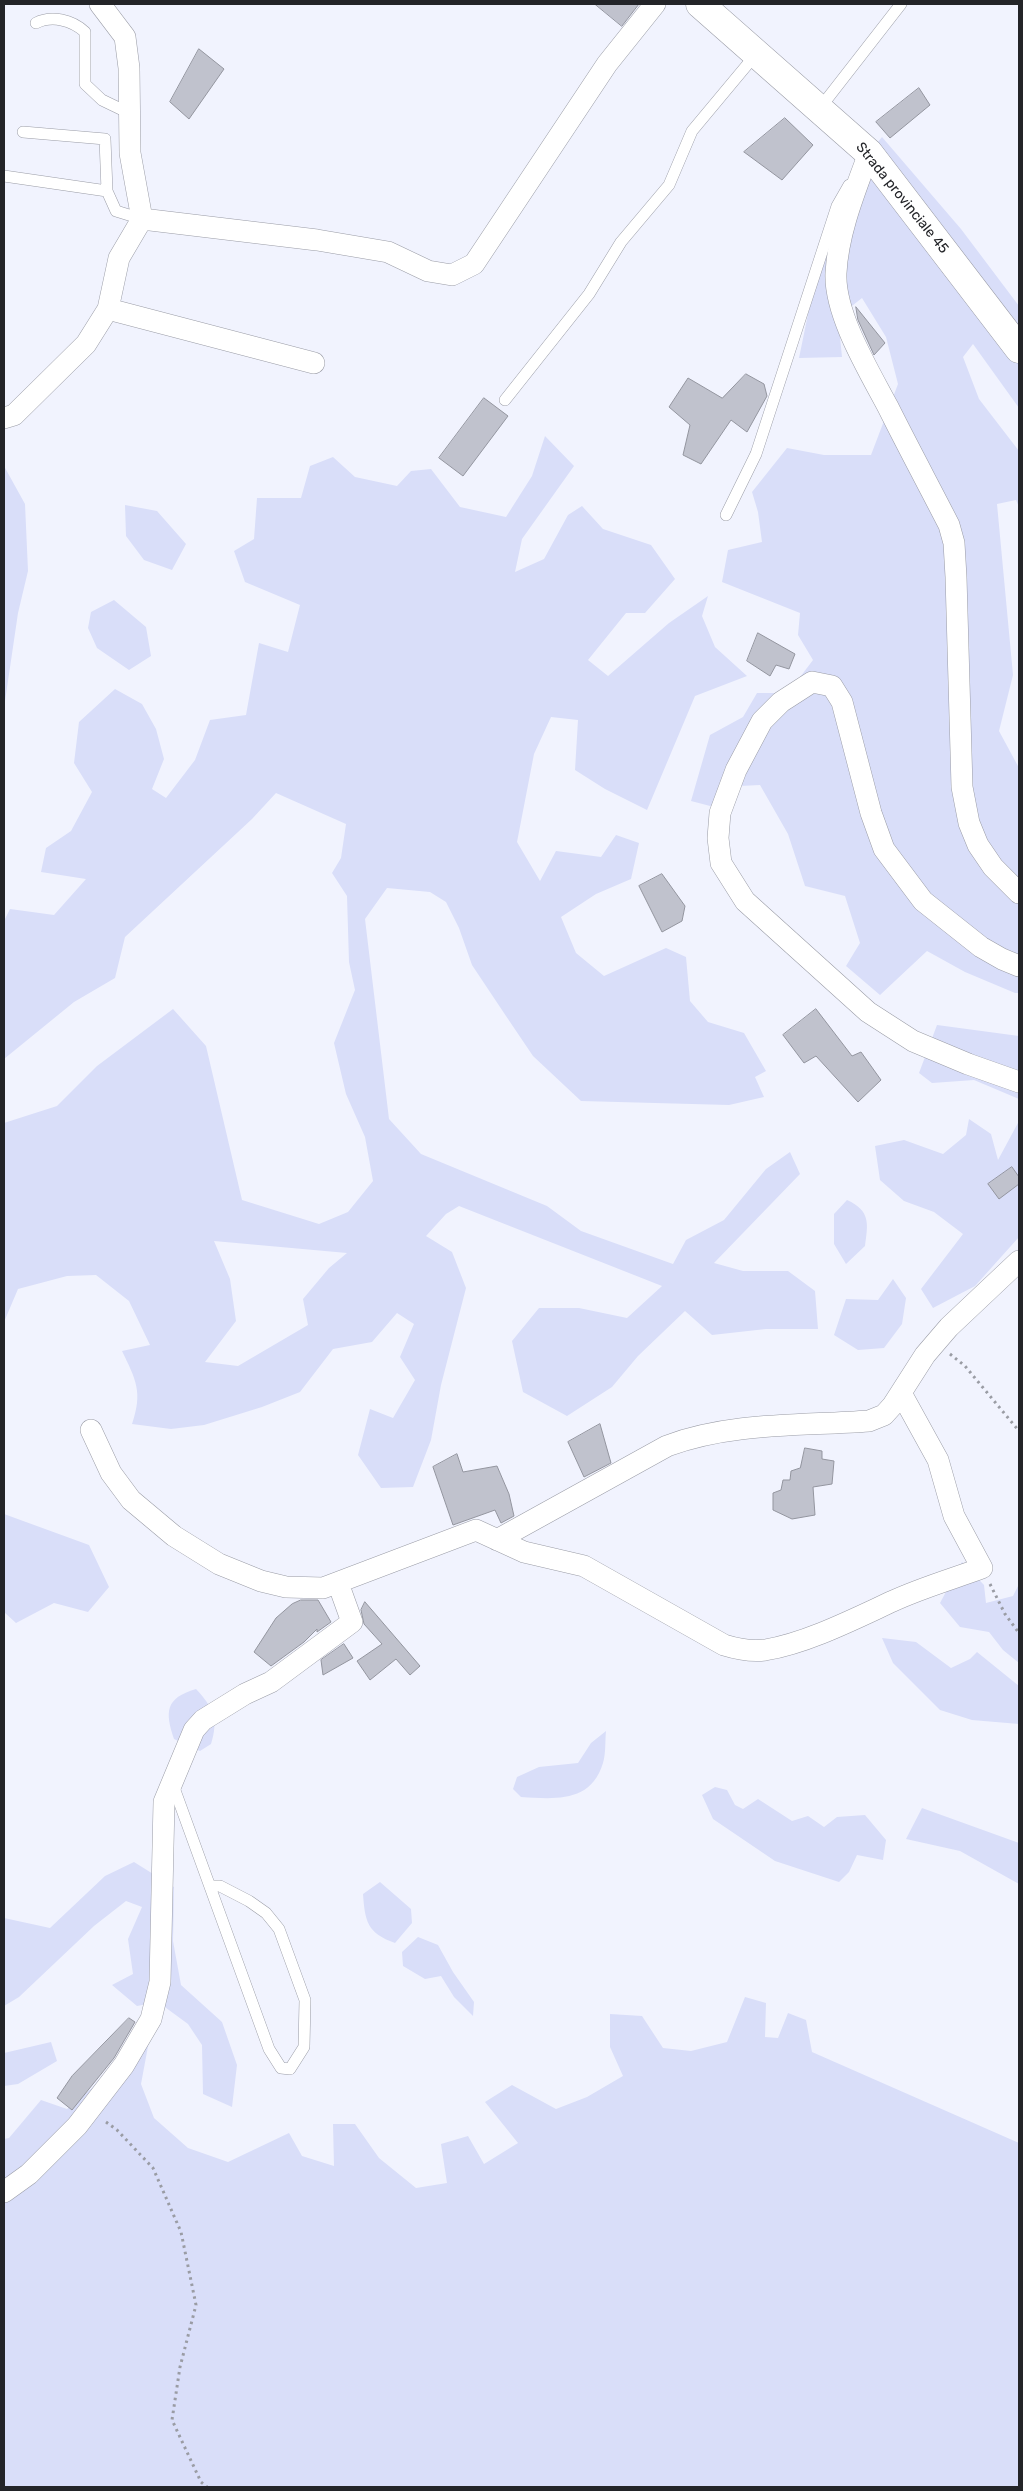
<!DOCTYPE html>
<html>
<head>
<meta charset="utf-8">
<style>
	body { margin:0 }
	#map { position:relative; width:1023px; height:2491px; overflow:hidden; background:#f1f3fe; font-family:Rubik,sans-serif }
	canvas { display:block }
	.frame { position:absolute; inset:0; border:5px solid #232428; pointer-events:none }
</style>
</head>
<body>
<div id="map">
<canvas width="1023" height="2491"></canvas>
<div class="frame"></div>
</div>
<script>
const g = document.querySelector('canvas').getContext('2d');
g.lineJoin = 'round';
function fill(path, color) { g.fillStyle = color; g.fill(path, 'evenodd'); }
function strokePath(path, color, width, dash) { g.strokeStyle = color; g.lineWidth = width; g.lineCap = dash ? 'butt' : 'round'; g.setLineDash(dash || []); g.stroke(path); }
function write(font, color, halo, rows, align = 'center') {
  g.font = font + ' Rubik,sans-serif'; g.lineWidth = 5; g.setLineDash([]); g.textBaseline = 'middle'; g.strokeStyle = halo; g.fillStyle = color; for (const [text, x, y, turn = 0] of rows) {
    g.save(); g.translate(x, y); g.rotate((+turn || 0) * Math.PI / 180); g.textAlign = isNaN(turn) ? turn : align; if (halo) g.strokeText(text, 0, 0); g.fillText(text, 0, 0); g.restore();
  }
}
const green = new Path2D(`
	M882 137 961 229 1019 306V408L973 344 963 357 979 399 1019 451V507L1016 500 997 504 1013 675 999 731 1019 768V993H1015L965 972 927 951 880 995 846 966 860 943 845 896 805 886 788 834 760 785 720 787 714 807 691 801 710 735 743 717 757 693H788L813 660 798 635 800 613 722 582 728 550 762 542 758 512 752 492 787 448 824 455H871L898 384 886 337 862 298 838 317 842 357 799 358 822 246 855 170Z
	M545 436 574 466 522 539 515 572 544 559 568 515 582 506 603 529 651 545 675 579 645 613H626L588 660 608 676 669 623 708 596 702 616 715 647 747 676 695 696 647 810 605 789 575 770 578 720 551 717 534 754 517 842 540 881 556 851 601 857 616 835 639 843 631 879 596 894 561 917 576 953 604 976 666 948 686 957 690 1001 708 1022 744 1033 766 1071 755 1077 764 1097 729 1105 581 1101 533 1056 506 1016 472 965 459 928 446 902 430 892 387 888 365 919 389 1119 421 1154 547 1206 581 1231 673 1264 686 1240 724 1220 766 1169 790 1152 800 1174 714 1263 743 1271H788L815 1291 818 1329H766L712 1335 685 1311 638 1356 612 1387 567 1416 523 1392 512 1341 539 1308H579L627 1318 662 1286 459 1206 446 1214 426 1236 452 1252 466 1288 441 1385 431 1440 413 1487 381 1488 358 1455 370 1409 393 1418 415 1380 400 1357 414 1324 397 1313 372 1342 333 1349 300 1392 262 1407 204 1425 171 1429 132 1424C143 1392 136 1380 122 1351L150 1345 129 1301 96 1275 67 1276 18 1289 4 1322V1123L57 1106 97 1066 173 1009 206 1046 242 1200 319 1224 348 1212 373 1181 365 1137 346 1094 334 1043 355 990 349 962 347 896 332 873 341 858 346 824 276 793 252 819 125 937 115 978 74 1002 4 1059V921L10 909 54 915 86 879 41 872 46 848 71 831 92 792 74 763 79 722 115 689 142 704 156 729 164 759 152 789 166 798 195 760 210 720 246 715 259 643 288 652 300 605 245 582 234 551 254 539 257 498H301L310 466 333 457 355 477 397 486 411 471 431 469 460 507 506 517 532 476ZM214 1241 347 1253 329 1268 303 1299 308 1325 238 1366 205 1362 236 1321 230 1279Z
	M4 466 25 504 28 571 18 613 4 708Z
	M125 505 157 511 186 544 172 570 144 560 126 536Z
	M114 600 146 627 151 656 129 670 97 648 88 628 91 612Z
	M937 1025 1019 1036V1099L974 1080 932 1083 919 1073Z
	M969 1119 991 1134 998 1160 1019 1121V1237L975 1286 933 1308 921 1289 963 1234 934 1212 904 1201 880 1180 875 1146 904 1140 943 1154 966 1135Z
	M847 1200C871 1211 868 1224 865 1246L846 1264 834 1244V1214Z
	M893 1279 906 1298 902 1324 884 1348 858 1350 834 1335 846 1299 878 1300Z
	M4 1514 89 1545 109 1587 88 1612 54 1603 16 1623 4 1612Z
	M962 1562 984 1585 986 1603 1013 1596 1019 1584V1663L1003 1650 989 1632 960 1627 940 1603Z
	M882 1638 916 1642 951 1668 970 1659 977 1652 1019 1686V1724L972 1720 940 1710 893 1663Z
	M196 1689C213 1707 219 1720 211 1744L200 1751 174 1739C165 1712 165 1698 196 1689Z
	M606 1731C605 1741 606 1753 603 1763 591 1803 555 1799 521 1797L513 1789 517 1777 539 1767 578 1763 591 1743Z
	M715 1787 727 1790 735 1805 743 1809 758 1799 792 1821 808 1816 824 1827 837 1817 865 1815 886 1840 883 1860 857 1855 849 1872 839 1882 775 1861 713 1819 702 1795Z
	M922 1808 1019 1843V1884L960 1851 906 1839Z
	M134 1862 174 1887 173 1941 181 1985 222 2022 237 2065 232 2107 203 2094 202 2045 188 2024 158 2002 137 2006 112 1985 133 1974 128 1939 142 1907 126 1901 94 1926 19 1997 4 2006V1918L50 1928 105 1876Z
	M380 1882 411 1909 412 1923 395 1943C367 1933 365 1921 363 1894Z
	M418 1937 438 1945 453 1972 474 2002 473 2016 454 1997 441 1976 425 1979 403 1966 402 1952Z
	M745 1997 766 2003 765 2037 778 2038 788 2013 806 2020 812 2052 1019 2143V2487H4V2139L9 2138 41 2100 67 2109 92 2088 129 2042 149 2041 141 2084 154 2118 188 2148 228 2162 289 2133 302 2156 334 2166 333 2124H355L379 2158 416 2188 447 2183 441 2144 468 2136 484 2164 518 2143 485 2102 512 2085 556 2109 587 2097 623 2076 610 2047V2014L642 2016 663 2048 691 2051 727 2042Z
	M51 2042 57 2061 18 2084 4 2086V2053Z`);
const building = new Path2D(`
	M595 4H639L622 26Z
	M199 49 224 69 189 119 170 102Z
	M919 88 930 105 890 138 876 122Z
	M785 118 813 145 782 180 744 152Z
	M856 307 885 343 874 355 858 320Z
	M746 374 764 384 767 396 747 432 731 420 701 464 683 455 690 425 669 407 688 378 722 398Z
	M484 398 508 416 463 476 439 458Z
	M758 633 795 654 789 669 776 665 770 676 747 661Z
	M662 874 685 906 682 921 662 932 639 886Z
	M816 1009 852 1056 861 1052 881 1080 858 1102 816 1056 804 1063 783 1035Z
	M1012 1167 1019 1177V1184L999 1199 988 1184Z
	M600 1424 611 1463 584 1477 568 1442Z
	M805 1448 822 1451V1459L834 1461 832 1484 813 1487 815 1515 792 1519 773 1510V1493L781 1490 783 1480H790L791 1471 800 1468Z
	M457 1454 463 1472 497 1466 509 1494 514 1516 501 1523 495 1510 453 1525 433 1467Z
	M301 1600H318L331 1622 317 1632V1629L304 1642 271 1666 254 1652 276 1618 292 1604Z
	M365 1602 420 1666 410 1675 396 1659 370 1680 357 1661 382 1644 364 1624 361 1610Z
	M344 1644 353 1658 323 1675 321 1660Z
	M129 2018 135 2022 114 2058 72 2110 57 2098 72 2076Z`);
const path = new Path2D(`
	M950 1354 965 1366 1019 1431
	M990 1584 1005 1614 1019 1633
	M106 2122 117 2130 153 2168 181 2232 196 2305 180 2367 172 2420 201 2482 207 2487`);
const lane = new Path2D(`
	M36 23C52 15 72 20 85 32V84L102 100 129 113
	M820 108 901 4
	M23 132 105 139 107 191 116 211 142 219
	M4 176 107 191
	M505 400 589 294 621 242 669 185 692 131 757 53
	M726 515 756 454 837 206 849 185
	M173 1785 269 2049 281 2068 290 2069 304 2047 305 2000 279 1929 266 1913 249 1901 220 1886H210`);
const street = new Path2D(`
	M869 153C855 191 838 232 836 273 834 314 869 371 888 407 908 447 929 486 949 525L954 543 956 577 962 787 969 823 978 845 993 867 1019 893
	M142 219 317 240 388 252 428 271 452 275 474 264 607 64 655 4
	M108 309 314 363
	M4 418 14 415 86 344 108 309 119 258 142 219 130 153 129 68 125 37 100 4
	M1019 966 1002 959 981 947 923 901 884 849 871 813 842 702 832 686 812 682 781 702 762 721 736 770 720 813 718 838 721 863 745 901 868 1012 913 1041 968 1064 1019 1082
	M91 1430 111 1473 131 1500 174 1536 219 1564 261 1581 286 1587 323 1588 476 1530 524 1552 584 1566 724 1645C737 1649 751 1652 765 1650 807 1643 854 1619 893 1601 921 1588 952 1579 982 1568L954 1516 938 1460 901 1393
	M497 1540 667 1446C731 1422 802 1426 869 1421L884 1415 893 1405 925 1355 949 1327 1019 1261
	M4 2192 29 2174 77 2126 124 2065 151 2019 160 1982 164 1802 194 1730 203 1720 245 1694 271 1682 352 1622 338 1583`);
const secondary = new Path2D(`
	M700 4 869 153 1019 349`);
const streetNames = [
	["Strada provinciale 45",902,198,51]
];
fill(green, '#d9def9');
fill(building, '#c0c2cd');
strokePath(building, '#93959f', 1);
strokePath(lane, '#9a9ca6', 12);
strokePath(street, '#9a9ca6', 22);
strokePath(secondary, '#9a9ca6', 29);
strokePath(path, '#9a9ca4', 3, [2.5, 4]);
strokePath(lane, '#fff', 11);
strokePath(street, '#fff', 21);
strokePath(secondary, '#fff', 28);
write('14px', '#232428', '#fff', streetNames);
</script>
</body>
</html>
